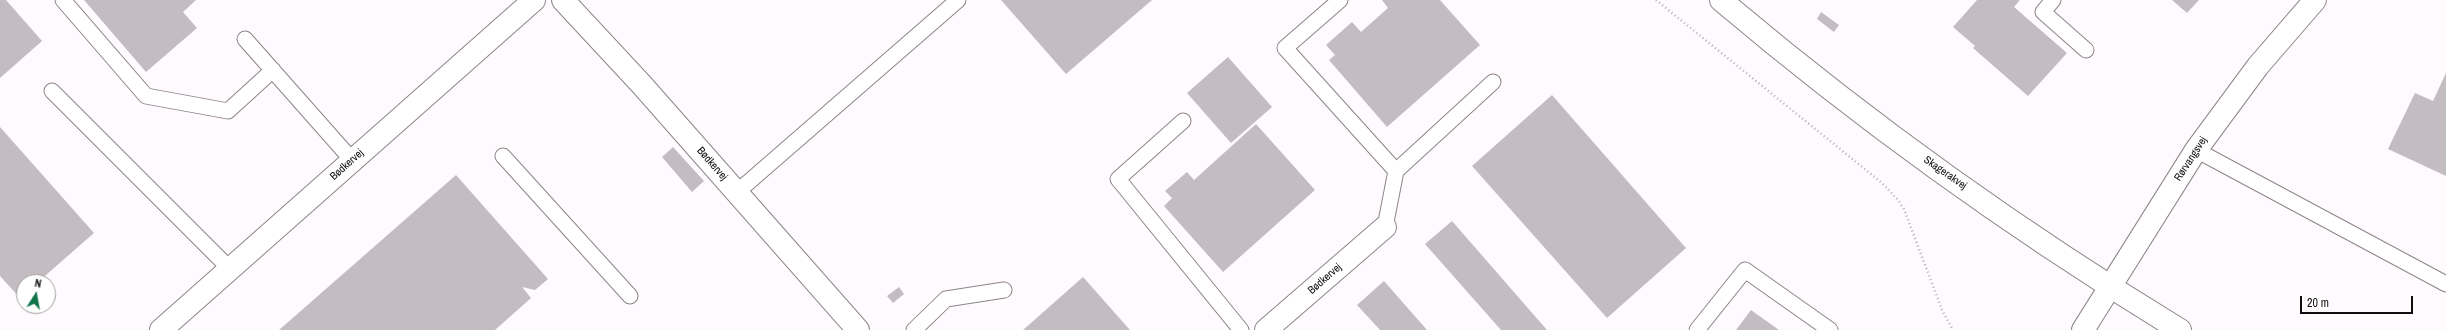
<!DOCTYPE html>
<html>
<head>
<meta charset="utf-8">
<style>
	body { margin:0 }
	#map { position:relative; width:2446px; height:330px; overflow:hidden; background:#fffafd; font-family:"Archivo Narrow",sans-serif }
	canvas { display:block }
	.north { position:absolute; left:16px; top:274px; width:40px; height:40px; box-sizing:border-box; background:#fff; border:1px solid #9f9e9f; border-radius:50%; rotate:11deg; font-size:11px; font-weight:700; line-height:16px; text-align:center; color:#100d0f }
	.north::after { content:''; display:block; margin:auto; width:14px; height:18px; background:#10744b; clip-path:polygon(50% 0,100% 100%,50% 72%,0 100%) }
	.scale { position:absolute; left:2300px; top:296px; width:113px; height:18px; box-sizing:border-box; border:2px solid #100d0f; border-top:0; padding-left:5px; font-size:12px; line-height:14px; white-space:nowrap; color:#100d0f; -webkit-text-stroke:3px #fff; paint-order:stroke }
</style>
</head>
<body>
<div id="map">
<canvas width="2446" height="330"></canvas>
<div class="north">N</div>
<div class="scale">20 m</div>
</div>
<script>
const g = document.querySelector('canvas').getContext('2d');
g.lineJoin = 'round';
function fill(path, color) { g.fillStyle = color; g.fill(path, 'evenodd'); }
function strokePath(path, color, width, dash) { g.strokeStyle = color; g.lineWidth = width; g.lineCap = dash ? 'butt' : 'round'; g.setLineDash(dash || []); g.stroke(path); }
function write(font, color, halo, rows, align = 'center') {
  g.font = font + ' "Archivo Narrow",sans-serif'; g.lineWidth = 3; g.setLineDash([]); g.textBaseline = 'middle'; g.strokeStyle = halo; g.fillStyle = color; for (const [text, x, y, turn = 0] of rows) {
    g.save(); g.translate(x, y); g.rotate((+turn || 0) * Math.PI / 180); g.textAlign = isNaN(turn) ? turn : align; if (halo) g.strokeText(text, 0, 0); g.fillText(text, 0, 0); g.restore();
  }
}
const building = new Path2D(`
	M0 0H6L42 41 0 78Z
	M84 0H196L183 12 197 28 146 72Z
	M1001 0H1152L1066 74Z
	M1382 0H1440L1480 45 1387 127 1329 60 1335 55 1326 45 1352 22 1361 32 1388 8Z
	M1977 0H2020L2014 7 2067 53 2028 96 1973 48 1975 46 1953 27Z
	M2172 0H2199L2187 13Z
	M1821 12 1839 25 1834 32 1817 19Z
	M1228 57 1272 107 1231 143 1187 93Z
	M2446 73V176L2388 149 2415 93 2433 101Z
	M1552 95 1686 248 1607 318 1472 166Z
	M1256 124 1315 190 1223 272 1164 206 1172 198 1165 191 1187 172 1194 180Z
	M0 127 94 233 38 282H24V295L20 298 0 276Z
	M673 147 704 181 692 192 662 157Z
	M456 175 548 279 535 290 522 287 531 298 495 330H279Z
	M1452 221 1547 330H1501L1425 244Z
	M1083 277 1130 330H1023Z
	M1384 281 1427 330H1380L1357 305Z
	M899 287 904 294 893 303 887 296Z
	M1751 310 1779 330H1736Z`);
const path = new Path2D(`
	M1656 0 1882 183 1898 200 1904 209 1942 310 1953 330`);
const lane = new Path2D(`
	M63 0 146 96 228 111 273 70
	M1340 0 1285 48 1396 171
	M2053 0 2043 12 2086 50
	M245 39 352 160
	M52 91 230 269
	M1183 121 1118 179 1241 330
	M2196 150 2446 284
	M503 156 630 296
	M736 193 958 0
	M1385 227 1396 171 1493 82
	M914 330 946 299 1004 290
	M1697 330 1745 270 1830 330`);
const street = new Path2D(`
	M563 0 642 85 858 330
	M161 330 534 0
	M1266 330 1385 227
	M2083 330 2196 150 2258 66 2315 0`);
const secondary = new Path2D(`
	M1721 0C1864 121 2019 232 2180 330`);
const streetNames = [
	["Rørvangsvej",2191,159,-57],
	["Bødkervej",712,164,49],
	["Bødkervej",347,165,-42],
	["Skagerakvej",1945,173,35],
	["Bødkervej",1325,279,-41]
];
fill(building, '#c3bcc0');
strokePath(lane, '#8c858a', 17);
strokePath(street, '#8c858a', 24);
strokePath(secondary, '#8c858a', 24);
strokePath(path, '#b3aeb1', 2.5, [1, 3]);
strokePath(lane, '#fff', 15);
strokePath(street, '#fff', 22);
strokePath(secondary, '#fff', 22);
write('11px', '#100d0f', '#fff', streetNames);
</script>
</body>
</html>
